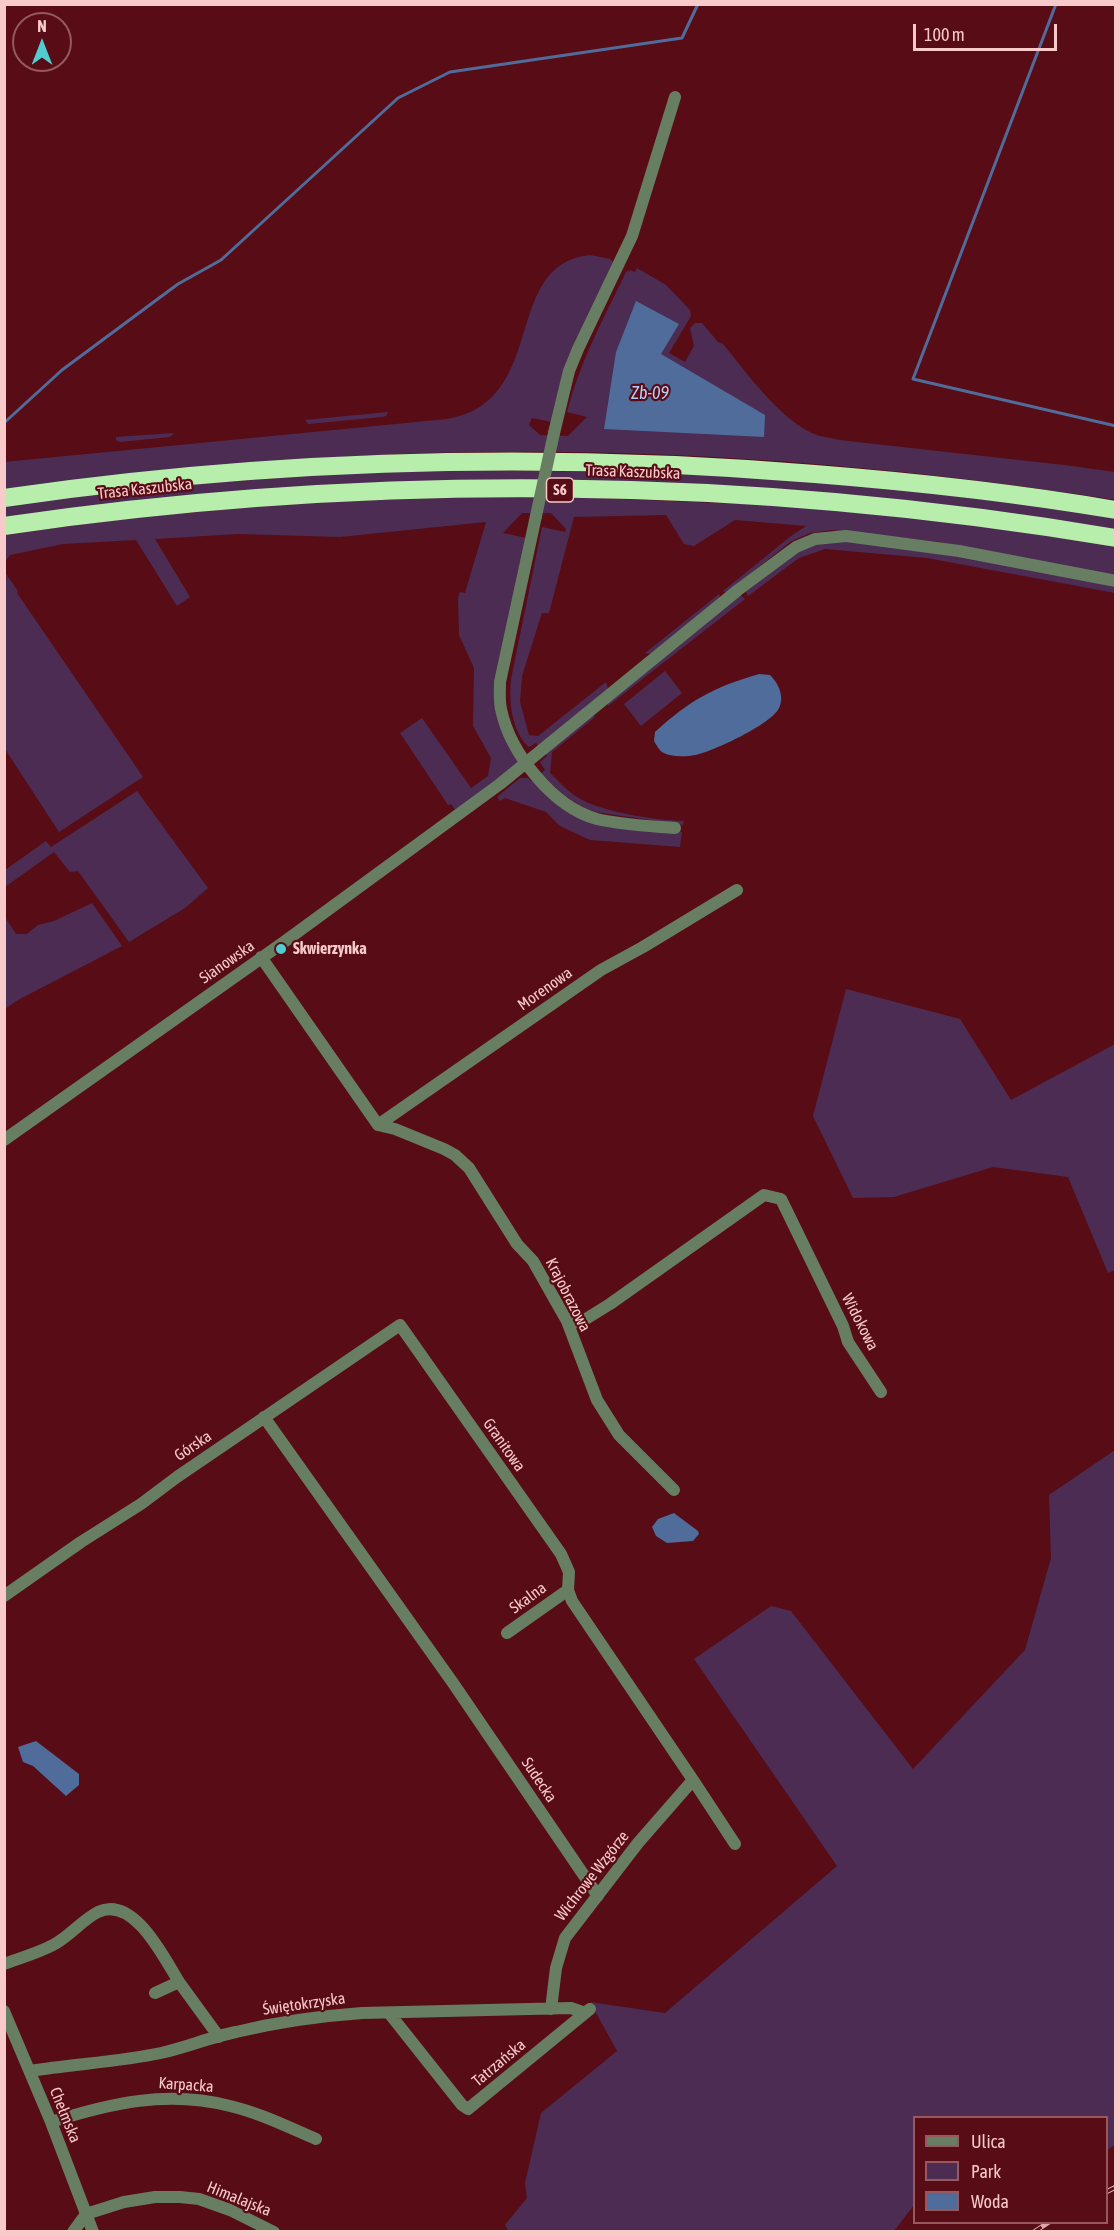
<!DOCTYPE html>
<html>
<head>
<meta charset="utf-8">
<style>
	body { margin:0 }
	#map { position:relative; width:1120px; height:2236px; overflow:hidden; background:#570c16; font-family:"Asap Condensed",sans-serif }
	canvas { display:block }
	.frame { position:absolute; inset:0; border:6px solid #f8cac9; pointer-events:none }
	.legend { position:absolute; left:913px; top:2116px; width:195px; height:108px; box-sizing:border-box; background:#570c16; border:2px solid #97585e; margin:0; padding:8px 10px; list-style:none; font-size:18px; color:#f8cac9 }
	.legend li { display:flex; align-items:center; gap:12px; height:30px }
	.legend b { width:30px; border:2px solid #97585e }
	.north { position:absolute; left:12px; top:12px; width:60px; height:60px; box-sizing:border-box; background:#570c16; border:2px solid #97585e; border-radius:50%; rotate:0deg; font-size:16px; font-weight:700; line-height:24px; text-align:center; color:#f8cac9 }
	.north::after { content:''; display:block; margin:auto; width:21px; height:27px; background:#51ccd3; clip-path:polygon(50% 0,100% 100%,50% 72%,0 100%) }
	.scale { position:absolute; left:913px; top:24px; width:144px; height:27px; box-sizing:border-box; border:3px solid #f8cac9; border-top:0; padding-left:8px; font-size:18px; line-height:21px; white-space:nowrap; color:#f8cac9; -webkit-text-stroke:4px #570c16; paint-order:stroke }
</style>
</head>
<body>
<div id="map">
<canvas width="1120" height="2236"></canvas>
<div class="frame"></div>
<ul class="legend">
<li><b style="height:8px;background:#687e63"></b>Ulica</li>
<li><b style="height:16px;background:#4c2c53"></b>Park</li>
<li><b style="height:16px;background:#4f6c9a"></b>Woda</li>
</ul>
<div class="north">N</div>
<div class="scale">100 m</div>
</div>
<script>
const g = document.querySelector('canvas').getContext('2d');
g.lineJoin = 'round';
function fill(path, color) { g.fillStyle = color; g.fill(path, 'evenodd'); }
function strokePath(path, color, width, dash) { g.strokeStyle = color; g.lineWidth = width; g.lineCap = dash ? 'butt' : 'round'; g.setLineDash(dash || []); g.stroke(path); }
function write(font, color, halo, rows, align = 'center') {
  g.font = font + ' "Asap Condensed",sans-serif'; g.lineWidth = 4.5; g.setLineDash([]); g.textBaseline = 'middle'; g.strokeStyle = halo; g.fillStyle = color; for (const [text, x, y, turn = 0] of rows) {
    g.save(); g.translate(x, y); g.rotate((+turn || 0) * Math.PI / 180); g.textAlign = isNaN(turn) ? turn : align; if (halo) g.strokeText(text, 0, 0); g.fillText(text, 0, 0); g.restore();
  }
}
const green = new Path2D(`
	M590 255 610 259 613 262 552 422 532 418 529 425 540 435 568 436 587 417 567 412C581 359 603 320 626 272L630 270 635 272 637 268 666 285 690 310 691 316 669 353 685 362 694 346 690 328 695 323H702L718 342 723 344C746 372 788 431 825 437 835 439 846 441 857 442L1064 465 1115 472 1116 500C879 463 640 445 401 454 268 459 136 474 5 490L4 462 447 419C550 402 500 264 590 255Z
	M388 412 386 416 382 417 308 424 305 420Z
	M174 433 170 437 120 442 116 440V437Z
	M403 469 764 474 1115 515 1116 531 619 483 5 520 4 504 114 490Z
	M574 497 791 506 960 523 1116 546 1115 577 940 542 832 530 810 533 790 542 726 593 723 591 791 536 806 526 735 520 694 546 684 544 666 515 574 517 549 613H542L522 676 520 702 529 735 538 736 606 682 608 688 539 746 536 743 529 747C511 731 509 701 511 679L542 527 565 532 566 529 551 513H522L503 533 527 538 498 673 518 761 517 764 456 811 451 804 448 805 400 733 422 718 471 788 488 776 491 758 473 726 474 668 459 635 458 598 460 592 465 593 486 522 340 537 238 534 155 539 190 597 177 606 136 540 63 544 10 555 5 562V535C118 518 233 507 348 501 423 497 499 498 574 497Z
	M832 539 909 546 1116 585 1115 593 927 558 825 549 799 558 748 596 745 590 795 551Z
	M4 571 18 591 17 593 143 777 59 832 5 749V577L7 579Z
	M719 594 720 597 651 654 645 653Z
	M740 595 745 599 608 706 607 702Z
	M665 671 682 693 641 726 624 704Z
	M593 715 595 717 552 752 550 773C558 780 565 789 574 795 597 812 655 820 684 821L683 825 595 812C573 804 557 790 541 773L545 770 540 762 547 756 544 752Z
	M520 778H528L531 781 534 779 565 808 682 832 680 847 590 840 560 826 546 812 505 798 500 801 497 797Z
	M137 791 208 888 185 908 129 942 78 871 70 872 54 852 5 887V870L46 841 51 847Z
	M92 903 122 946 18 1000 5 1009V917L16 934H27L38 925 54 921Z
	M846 989 960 1019 1011 1100 1115 1044V1270L1108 1273 1068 1177 993 1167 894 1197 853 1198 813 1116Z
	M1115 1450V2145L1107 2150 1106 2118H914V2205L894 2231 509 2232 505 2225 527 2198 525 2183 541 2113 617 2051 590 2002 665 2013 837 1866 694 1659 771 1606 791 1611 913 1769 1025 1650 1051 1558 1049 1495Z`);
const water = new Path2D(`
	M636 301 679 324 661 354 765 415 764 437 604 429 616 352Z
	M759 674 770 675C778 683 785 696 779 708 772 724 712 752 695 755 686 757 670 757 662 752 659 750 656 744 654 741L655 732C690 700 714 687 759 674Z
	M674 1513 698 1531 699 1534 693 1541 667 1543 656 1536 652 1527 658 1519Z
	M36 1741 79 1774V1785L66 1796 33 1766 23 1762 18 1747Z`);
const stream = new Path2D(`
	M1056 4 913 379 1116 426
	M4 423 62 370 178 284 221 260 398 98 450 72 682 38 698 4`);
const street = new Path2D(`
	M554 433 569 371 578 349 632 236 675 97
	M536 516 500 682C500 691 499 700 501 709 510 753 553 807 597 819 622 825 650 826 675 828
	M261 957 378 1125
	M378 1125 395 1129 444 1149 455 1155 469 1168 517 1244 533 1261 559 1307 567 1321 597 1400 619 1435 674 1490
	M378 1125 601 970 643 947 737 890
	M4 1140 284 942 500 784 738 590 796 547 815 539 846 536 959 551 1116 581
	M567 1321 581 1322 610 1304 764 1195 781 1199 843 1326 848 1342 881 1392
	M264 1417 453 1683 598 1896
	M4 1596 81 1542 141 1504 177 1477 400 1325 561 1554 569 1572 568 1590 572 1601 693 1780 638 1843 565 1938 556 1968 551 2009
	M507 1633 568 1590
	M693 1780 735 1844
	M4 1964C20 1958 38 1953 53 1945 69 1937 82 1920 98 1912 134 1895 164 1958 179 1982L155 1993
	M179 1982 219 2037
	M4 2011 51 2122 93 2232
	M389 2013 462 2105 468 2109 590 2009
	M30 2071C73 2064 118 2062 161 2053 187 2047 211 2037 236 2032 277 2022 320 2016 362 2013L571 2008 585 2013
	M51 2122C111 2103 167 2090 230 2106 260 2113 288 2127 316 2139
	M73 2232 86 2214 124 2202 155 2197H180L199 2199 230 2210 274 2232`);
const highway = new Path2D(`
	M4 498C272 459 545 452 815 474 916 482 1016 493 1116 510
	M4 526C371 472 750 476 1116 538`);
const rail = new Path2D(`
	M1106 2192 1116 2187
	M1034 2232 1049 2222`);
const streetBridge = new Path2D(`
	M536 516 554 433`);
const markers = [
	[281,949,6,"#51ccd3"]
];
const shields = [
	[560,490,27]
];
const shieldNames = [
	["S6",560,490]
];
const streetNames = [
	["Trasa Kaszubska",633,472,2],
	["Trasa Kaszubska",145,489,-6],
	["Sianowska",227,962,-35],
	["Morenowa",545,989,-35],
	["Krajobrazowa",568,1295,63],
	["Widokowa",860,1322,63],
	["Granitowa",504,1445,55],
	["Górska",193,1446,-34],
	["Skalna",528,1598,-36],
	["Sudecka",539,1780,56],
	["Wichrowe Wzgórze",592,1876,-52],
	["Świętokrzyska",304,2004,-8],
	["Tatrzańska",499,2063,-40],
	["Karpacka",186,2085,4],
	["Chełmska",65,2115,68],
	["Himalajska",239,2199,22]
];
const poiNames = [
	["Skwierzynka",293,949]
];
const waterNames = [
	["Zb-09",650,393]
];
fill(green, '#4c2c53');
fill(water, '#4f6c9a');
strokePath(stream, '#4f6c9a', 3);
strokePath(street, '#687e63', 12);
strokePath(highway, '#b7eeab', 18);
strokePath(rail, '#dca9aa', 5);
strokePath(rail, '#570c16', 3, [9]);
strokePath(streetBridge, '#687e63', 12);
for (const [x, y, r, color] of markers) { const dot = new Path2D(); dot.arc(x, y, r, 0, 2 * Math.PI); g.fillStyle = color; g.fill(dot); strokePath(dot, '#570c16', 2); }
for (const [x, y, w] of shields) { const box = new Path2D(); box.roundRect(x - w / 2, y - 12, w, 24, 4.5); g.fillStyle = '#570c16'; g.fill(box); strokePath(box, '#f8cac9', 1.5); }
write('bold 15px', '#f8cac9', null, shieldNames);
write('16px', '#f8cac9', '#570c16', streetNames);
write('bold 16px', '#f8cac9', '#570c16', poiNames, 'left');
write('italic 18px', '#b3cdf8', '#570c16', waterNames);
</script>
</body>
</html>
